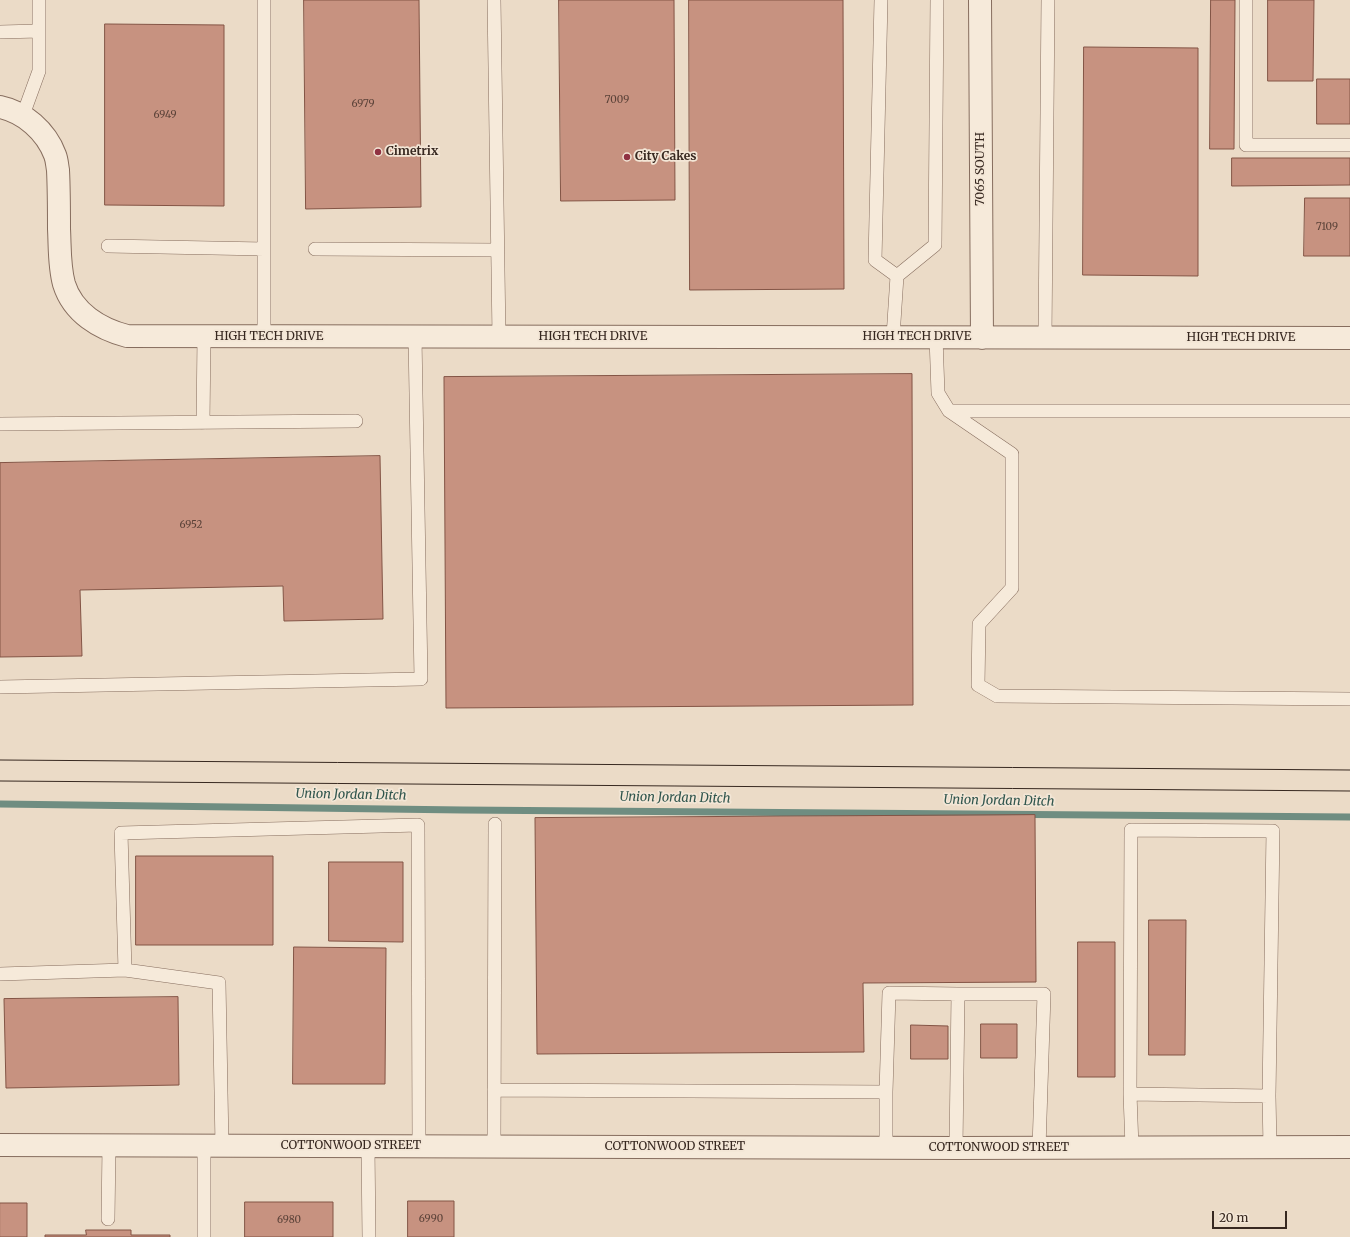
<!DOCTYPE html>
<html>
<head>
<meta charset="utf-8">
<style>
	body { margin:0 }
	#map { position:relative; width:1350px; height:1237px; overflow:hidden; background:#ebdbc7; font-family:Merriweather,serif }
	canvas { display:block }
	.scale { position:absolute; left:1212px; top:1211px; width:75px; height:18px; box-sizing:border-box; border:2px solid #372820; border-top:0; padding-left:5px; font-size:12px; line-height:14px; white-space:nowrap; color:#372820; -webkit-text-stroke:3px #f3e6d6; paint-order:stroke }
</style>
</head>
<body>
<div id="map">
<canvas width="1350" height="1237"></canvas>
<div class="scale">20 m</div>
</div>
<script>
const g = document.querySelector('canvas').getContext('2d');
g.lineJoin = 'round';
function strokePath(path, color, width, dash) { g.strokeStyle = color; g.lineWidth = width; g.lineCap = dash ? 'butt' : 'round'; g.setLineDash(dash || []); g.stroke(path); }
function fill(path, color) { g.fillStyle = color; g.fill(path, 'evenodd'); }
function write(font, color, halo, rows, align = 'center') {
  g.font = font + ' Merriweather,serif'; g.lineWidth = 3.5; g.setLineDash([]); g.textBaseline = 'middle'; g.strokeStyle = halo; g.fillStyle = color; for (const [text, x, y, turn = 0] of rows) {
    g.save(); g.translate(x, y); g.rotate((+turn || 0) * Math.PI / 180); g.textAlign = isNaN(turn) ? turn : align; if (halo) g.strokeText(text, 0, 0); g.fillText(text, 0, 0); g.restore();
  }
}
const stream = new Path2D(`
	M0 804 463 810 1350 817`);
const building = new Path2D(`
	M304 0H419L421 207 306 209Z
	M559 0H674L675 200 561 201Z
	M689 0H843L844 289 690 290Z
	M1211 0H1235L1234 149H1210Z
	M1268 0H1314L1313 81H1268Z
	M105 24 224 25V206L105 205Z
	M1084 47 1198 48V276L1083 275Z
	M1317 79H1350V124H1317Z
	M1232 158H1350V185L1232 186Z
	M1305 198H1350V256H1304Z
	M912 374 913 705 446 708 444 377Z
	M380 456 383 619 284 621 283 586 80 590 82 656 0 657V463Z
	M1035 815 1036 982 863 983 864 1052 537 1054 535 818Z
	M136 856H273V945H136Z
	M329 862H403V942L329 941Z
	M1149 920H1186L1185 1055H1149Z
	M1078 942H1115V1077H1078Z
	M294 947 386 948 385 1084H293Z
	M178 997 179 1085 6 1088 4 999Z
	M981 1024H1017V1058H981Z
	M911 1025 948 1026V1059H911Z
	M408 1201H454V1237H408Z
	M245 1202H333V1237H245Z
	M0 1203H27V1237H0Z
	M86 1230H131V1235H170V1237H45V1235H86Z`);
const service = new Path2D(`
	M494 0 499 337
	M881 0 875 260 897 276 893 337
	M1246 0V145H1350
	M0 32 39 31
	M23 115 39 71V0
	M108 246 264 249
	M315 249 497 250
	M897 276 935 245 937 0
	M264 337V0
	M936 337 938 393 949 411 1012 454V588L979 624 978 685 997 696 1350 699
	M1045 338 1048 0
	M949 411H1350
	M203 423 204 337
	M0 424 356 421
	M0 687 421 679 415 337
	M125 970 219 983 222 1146
	M0 974 125 970 121 833 418 825 419 1147
	M494 1090 886 1092
	M1130 1094 1269 1096 1273 831 1131 830 1130 1094 1132 1147
	M1269 1096 1270 1147
	M204 1146V1237
	M494 1146 495 824
	M368 1147 369 1237
	M886 1147V1092L889 993 958 994H1044L1039 1148
	M956 1148 958 994
	M108 1219 109 1146`);
const minor = new Path2D(`
	M980 0 982 338
	M0 107C24 112 46 131 55 155 57 160 57 165 58 170 59 190 59 209 59 229 60 247 59 266 64 284 73 313 100 329 127 336L1350 338`);
const tertiary = new Path2D(`
	M0 1145 956 1148 1350 1147`);
const tram = new Path2D(`
	M0 760 1350 770
	M0 781 1350 791`);
const markers = [
	[378,152,4,"#903242"],
	[627,157,4,"#903242"]
];
const numberNames = [
	["7009",617,100],
	["6979",363,104],
	["6949",165,115],
	["7109",1327,227],
	["6952",191,525],
	["6990",431,1219],
	["6980",289,1220]
];
const poiNames = [
	["Cimetrix",386,152],
	["City Cakes",635,157]
];
const streetNames = [
	["7065 SOUTH",981,169,-90],
	["HIGH TECH DRIVE",269,337],
	["HIGH TECH DRIVE",593,337],
	["HIGH TECH DRIVE",917,337],
	["HIGH TECH DRIVE",1241,338],
	["COTTONWOOD STREET",351,1146],
	["COTTONWOOD STREET",675,1147],
	["COTTONWOOD STREET",999,1148]
];
const waterNames = [
	["Union Jordan Ditch",351,795,1],
	["Union Jordan Ditch",675,798,1],
	["Union Jordan Ditch",999,801,1]
];
strokePath(stream, '#6f8d81', 7);
fill(building, '#c79280');
strokePath(building, '#835445', 1);
strokePath(service, '#866d5e', 14);
strokePath(minor, '#866d5e', 24);
strokePath(tertiary, '#866d5e', 24);
strokePath(service, '#f6eada', 13);
strokePath(minor, '#f6eada', 22);
strokePath(tertiary, '#f6eada', 22);
strokePath(tram, '#372820', 1);
for (const [x, y, r, color] of markers) { const dot = new Path2D(); dot.arc(x, y, r, 0, 2 * Math.PI); g.fillStyle = color; g.fill(dot); strokePath(dot, '#f3e6d6', 1.5); }
write('10px', '#5b4238', null, numberNames);
write('bold 12px', '#372820', '#f3e6d6', poiNames, 'left');
write('12px', '#372820', '#f3e6d6', streetNames);
write('italic 13px', '#31564e', '#f3e6d6', waterNames);
</script>
</body>
</html>
